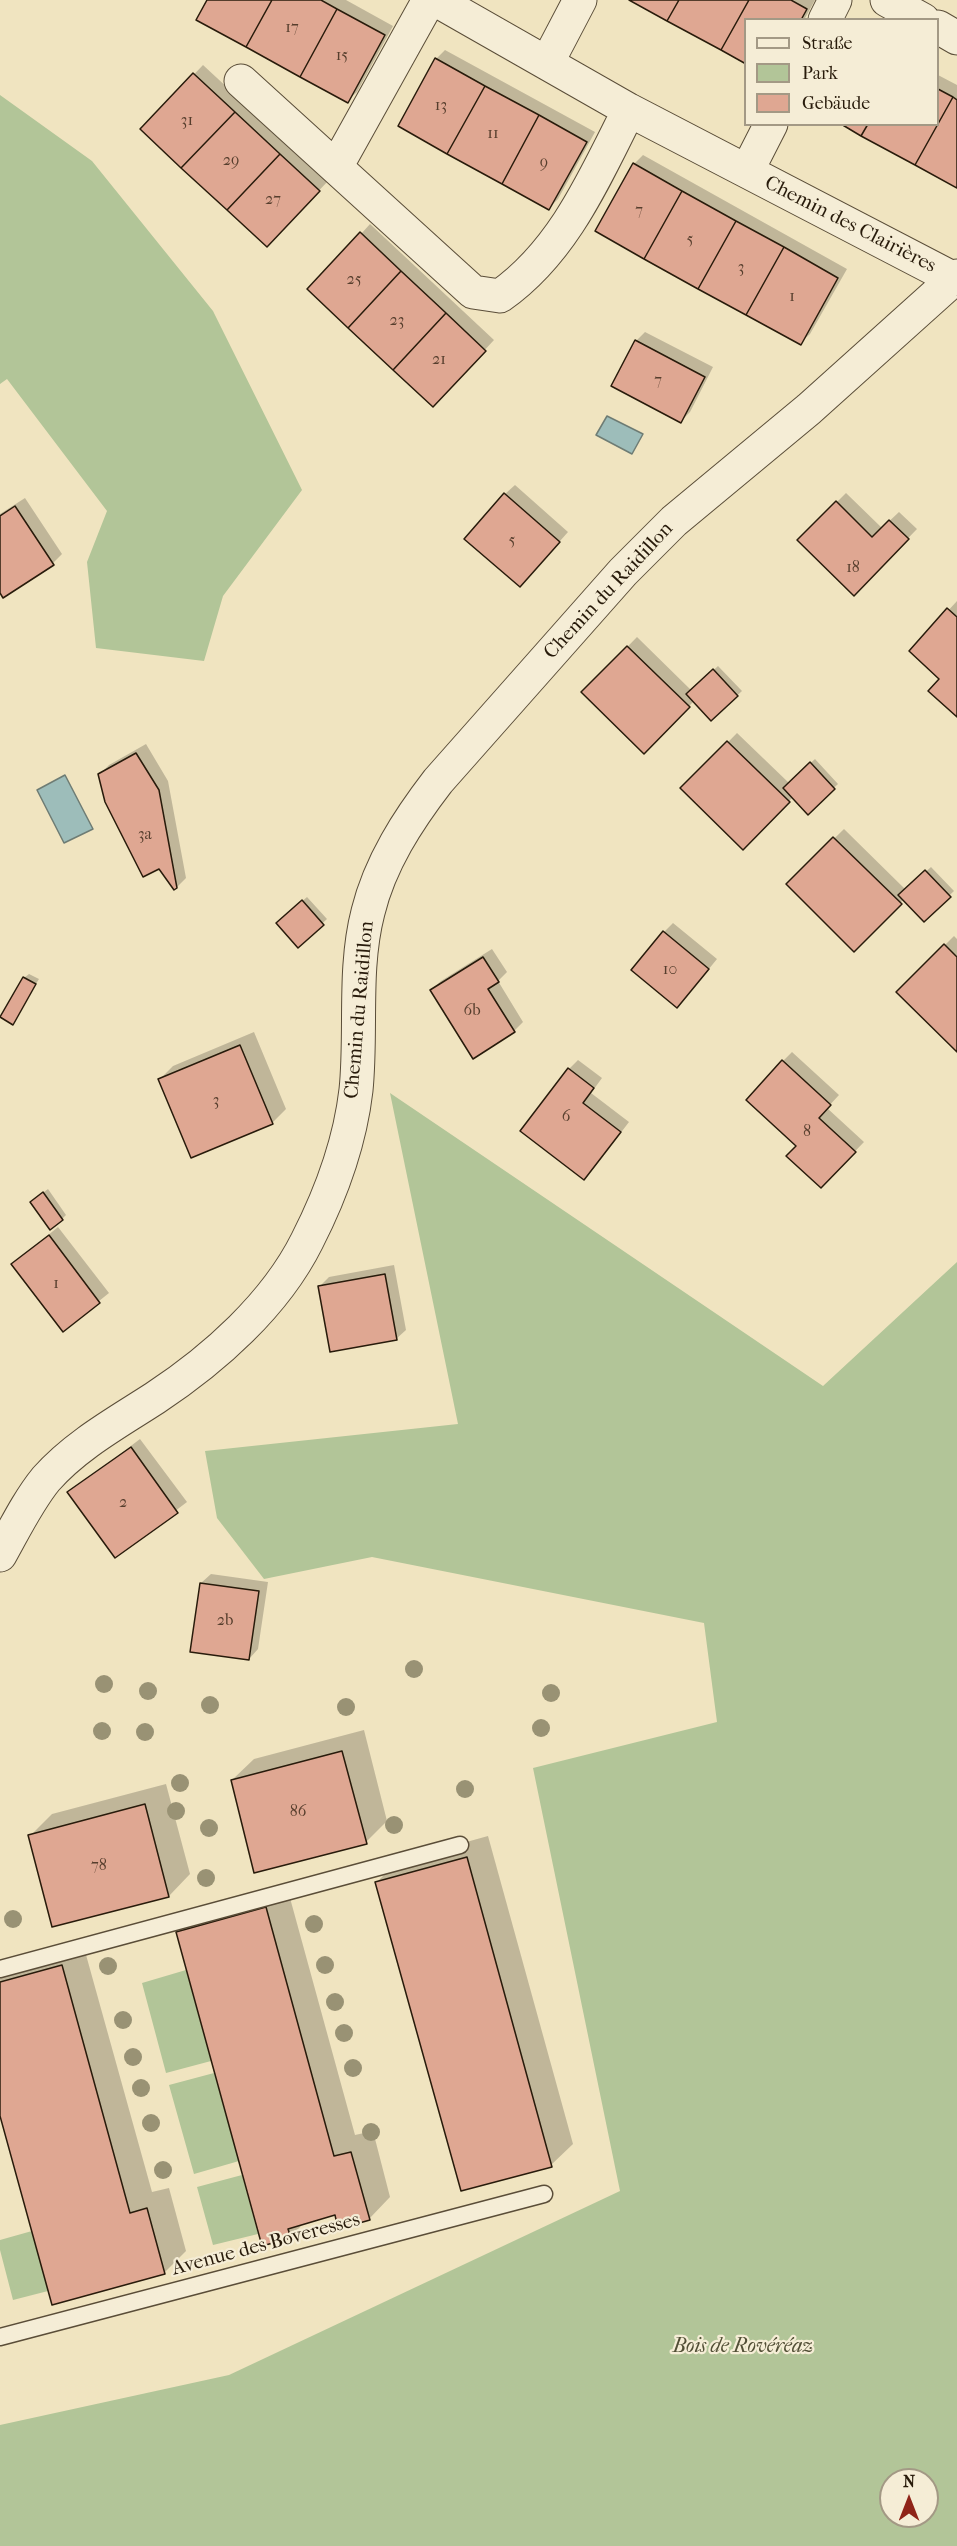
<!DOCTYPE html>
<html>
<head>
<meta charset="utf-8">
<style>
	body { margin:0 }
	#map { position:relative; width:957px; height:2546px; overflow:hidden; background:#f0e4c0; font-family:"IM FELL French Canon",serif }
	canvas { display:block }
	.legend { position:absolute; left:744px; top:18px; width:195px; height:108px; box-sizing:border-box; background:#f5edd6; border:2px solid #a39985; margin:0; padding:8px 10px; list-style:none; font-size:18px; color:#281b0b }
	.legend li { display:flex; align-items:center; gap:12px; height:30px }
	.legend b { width:30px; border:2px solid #a39985 }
	.north { position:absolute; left:879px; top:2468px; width:60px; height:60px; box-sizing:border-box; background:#f5edd6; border:2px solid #a39985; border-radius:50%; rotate:0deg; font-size:16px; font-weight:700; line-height:24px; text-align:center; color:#281b0b }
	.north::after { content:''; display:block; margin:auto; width:21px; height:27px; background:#8f2418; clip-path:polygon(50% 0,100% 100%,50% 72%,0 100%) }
</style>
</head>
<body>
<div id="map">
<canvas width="957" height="2546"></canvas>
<ul class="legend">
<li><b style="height:8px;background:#f5edd6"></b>Straße</li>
<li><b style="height:16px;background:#b2c598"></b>Park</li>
<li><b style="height:16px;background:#dfa792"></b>Gebäude</li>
</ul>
<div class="north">N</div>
</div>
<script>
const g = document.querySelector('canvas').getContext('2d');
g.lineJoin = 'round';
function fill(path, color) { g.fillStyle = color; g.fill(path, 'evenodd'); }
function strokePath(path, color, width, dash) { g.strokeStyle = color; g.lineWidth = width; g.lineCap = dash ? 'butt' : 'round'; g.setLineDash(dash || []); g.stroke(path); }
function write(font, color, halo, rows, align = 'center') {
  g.font = font + ' "IM FELL French Canon",serif'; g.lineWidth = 4.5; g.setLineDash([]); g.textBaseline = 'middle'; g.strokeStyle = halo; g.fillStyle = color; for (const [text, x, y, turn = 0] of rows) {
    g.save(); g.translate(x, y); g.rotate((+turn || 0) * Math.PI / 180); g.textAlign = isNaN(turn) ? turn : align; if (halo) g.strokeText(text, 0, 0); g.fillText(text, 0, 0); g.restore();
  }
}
const green = new Path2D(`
	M0 95 92 161 213 311 302 490 223 596 204 661 96 648 87 562 107 511 7 379 0 384Z
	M390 1093 823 1386 957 1262V2546H0V2425L229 2375 620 2191 533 1768 717 1722 704 1623 372 1557 264 1579 217 1518 205 1451 458 1424ZM891 2480H927V2516H891Z
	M186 1970 211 2061 166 2073 142 1983Z
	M214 2073 239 2161 194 2174 169 2085Z
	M242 2175 258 2234 213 2245 197 2187Z
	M32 2231 48 2291 13 2300 0 2250V2240Z`);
const water = new Path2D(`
	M607 416 643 434 632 454 596 435Z
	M65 775 93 829 64 843 37 790Z`);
const shadow = new Path2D(`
	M209 0H346L393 26 357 92 347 101Z
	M632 0H815L804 20H746Z
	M445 50 595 132 558 199 549 208 436 59Z
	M203 65 328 181 276 236 142 129Z
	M938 75 957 85V186L938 124Z
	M643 155 847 269 810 334 800 343 634 164Z
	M370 224 494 340 442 396 361 234Z
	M645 332 713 367 690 412 681 421 636 341Z
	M515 485 568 532 529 576 505 494Z
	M846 493 882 528 899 512 917 529 854 594 799 540Z
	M25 498 62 554 53 563 0 590V514Z
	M957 601V715L941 679 911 651Z
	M637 637 692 691 718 666 742 691 712 719 694 701 644 752 583 692Z
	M737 733 789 783 815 759 838 784 808 812 793 797 743 848 683 788Z
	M146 744 168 781 186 878 177 887 99 775 109 765Z
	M844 829 906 890 931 867 954 891 924 920 904 899 854 949 788 884Z
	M307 897 327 919 298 946 282 919Z
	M673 923 717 959 686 997 664 932Z
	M954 936 957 939V1050L898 992Z
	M492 949 507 972 498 981 523 1022 514 1031 431 990 441 981Z
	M29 974 39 979 12 1023 24 978Z
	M254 1032 286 1109 272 1123 192 1156 160 1079 173 1066Z
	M792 1052 839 1095 827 1108 864 1142 830 1177 798 1146 783 1061Z
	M578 1060 602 1078 591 1093 629 1122 593 1169 569 1069Z
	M48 1189 66 1215 62 1219 36 1198Z
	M58 1227 109 1293 63 1330 13 1264Z
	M394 1265 406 1330 396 1339 320 1286 329 1277Z
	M140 1439 187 1502 116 1556 69 1493Z
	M211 1574 268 1582 258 1649 249 1659 201 1583Z
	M364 1730 387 1821 366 1842 232 1780 254 1759Z
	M166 1784 190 1874 169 1896 30 1836 52 1814Z
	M488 1836 573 2144 551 2165 377 1882 398 1861Z
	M287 1887 355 2135 373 2131 390 2197 369 2219 336 2214 305 2222 290 2237 177 1932 199 1911Z
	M83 1944 152 2192 169 2188 186 2251 165 2272 0 2110V1968Z`);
const building = new Path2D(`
	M207 0H272L246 47 196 20Z
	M272 0H321L337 9 300 77 246 47Z
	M629 0H679L667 21Z
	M679 0H749L721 50 667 21Z
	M749 0H791L807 9 801 20H746V64L721 50Z
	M337 9 385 35 348 103 300 77Z
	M435 58 485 86 447 154 398 126Z
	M193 73 235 112 181 168 140 129Z
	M485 86 539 115 502 184 447 154Z
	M938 89 953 97 915 165 861 136 868 124H938Z
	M953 97 957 100V188L915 165Z
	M235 112 280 154 227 210 181 168Z
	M539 115 587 142 549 210 502 184Z
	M841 124H868L861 136Z
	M280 154 320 191 267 247 227 210Z
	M633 163 682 191 644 259 595 231Z
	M682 191 736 221 698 289 644 259Z
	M736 221 784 247 746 315 698 289Z
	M360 232 401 271 348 328 307 289Z
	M784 247 838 278 801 345 746 315Z
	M401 271 446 313 393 370 348 328Z
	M446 313 486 351 433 407 393 370Z
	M635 340 705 377 681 423 611 386Z
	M504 493 560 542 520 587 464 539Z
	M836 501 872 537 889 520 909 539 854 596 797 540Z
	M15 506 54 565 3 598 0 593V516Z
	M947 608 957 617V717L928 691 939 679 909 651Z
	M627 646 690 707 644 754 581 692Z
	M713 669 738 696 711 721 686 694Z
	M727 741 790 802 743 850 680 788Z
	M136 753 159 790 177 888 174 890 159 869 143 877 105 802 98 774Z
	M810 762 835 789 808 815 783 788Z
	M833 837 902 904 854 952 786 884Z
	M925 870 951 897 924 922 898 895Z
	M302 900 324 925 298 948 276 923Z
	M663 931 709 969 677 1008 631 970Z
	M944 944 957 957V1052L896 992Z
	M483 957 499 982 488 989 515 1032 473 1059 430 990Z
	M23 977 36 984 13 1025 0 1017Z
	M240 1045 273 1124 191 1158 158 1079Z
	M782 1060 831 1105 819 1118 856 1152 821 1188 786 1156 796 1146 746 1100Z
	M568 1068 594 1088 583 1103 621 1132 584 1180 520 1131Z
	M43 1192 63 1220 50 1230 30 1202Z
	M49 1235 100 1303 63 1332 11 1264Z
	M385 1274 397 1340 330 1352 318 1286Z
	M131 1447 178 1513 115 1558 67 1492Z
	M200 1583 259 1591 249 1660 190 1652Z
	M342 1751 367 1844 254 1873 231 1780Z
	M145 1804 169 1897 52 1927 28 1835Z
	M467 1857 552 2167 461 2191 375 1882Z
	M266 1907 334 2156 351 2152 370 2220 338 2229 335 2215 288 2229 291 2238 262 2246 176 1932Z
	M62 1965 130 2213 147 2208 165 2274 52 2305 0 2116V1982Z`);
const lane = new Path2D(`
	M0 1969 460 1845
	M0 2337 544 2194`);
const street = new Path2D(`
	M436 0 629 110 954 279
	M887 0 923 20
	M825 20 835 0
	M938 27 957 38
	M547 63 580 0
	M241 81 473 292 500 296C564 251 595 177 629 110
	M336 167 429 0
	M747 171 771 124
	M0 1555C14 1530 28 1501 46 1479 76 1445 118 1422 155 1398 214 1359 275 1305 307 1241 331 1194 350 1142 356 1090 362 1031 353 970 368 912 380 863 408 820 438 781L623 572 674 521 809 409 957 276`);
const trees = [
	[414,1669],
	[104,1684],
	[148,1691],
	[551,1693],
	[210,1705],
	[346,1707],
	[541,1728],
	[102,1731],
	[145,1732],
	[180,1783],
	[465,1789],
	[176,1811],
	[394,1825],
	[209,1828],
	[206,1878],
	[13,1919],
	[314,1924],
	[325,1965],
	[108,1966],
	[335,2002],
	[123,2020],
	[344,2033],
	[133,2057],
	[353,2068],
	[141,2088],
	[151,2123],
	[371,2132],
	[163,2170]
];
const numberNames = [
	["17",292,28],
	["15",342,56],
	["13",441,106],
	["31",187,121],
	["11",493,134],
	["29",231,161],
	["9",544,163],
	["27",273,200],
	["7",639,211],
	["5",690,240],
	["3",741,268],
	["25",354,280],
	["1",792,297],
	["23",397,321],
	["21",439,360],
	["7",658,381],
	["5",512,541],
	["18",853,568],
	["3a",145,835],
	["10",670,970],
	["6b",472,1011],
	["3",216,1101],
	["6",566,1117],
	["8",807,1132],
	["1",56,1284],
	["2",123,1503],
	["2b",225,1621],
	["86",298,1812],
	["78",99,1866]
];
const streetNames = [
	["Chemin des Clairières",850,225,27],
	["Chemin du Raidillon",609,591,-47],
	["Chemin du Raidillon",360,1010,-85],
	["Avenue des Boveresses",266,2245,-15]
];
const parkNames = [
	["Bois de Rovéréaz",743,2347]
];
fill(green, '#b2c598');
fill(water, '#9dbdba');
strokePath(water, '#6e7c74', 1.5);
fill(shadow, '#0003');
fill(building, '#dfa792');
strokePath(building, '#281b0b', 1.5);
strokePath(lane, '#5a4d38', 19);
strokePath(street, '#5a4d38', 35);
strokePath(lane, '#f5edd6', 16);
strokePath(street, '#f5edd6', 33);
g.fillStyle = '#999274';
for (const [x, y] of trees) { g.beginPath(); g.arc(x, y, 9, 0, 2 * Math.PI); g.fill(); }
write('16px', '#563e2d', null, numberNames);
write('20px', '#281b0b', '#f5edd6', streetNames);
write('italic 20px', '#514e35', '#f5edd6', parkNames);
</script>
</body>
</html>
